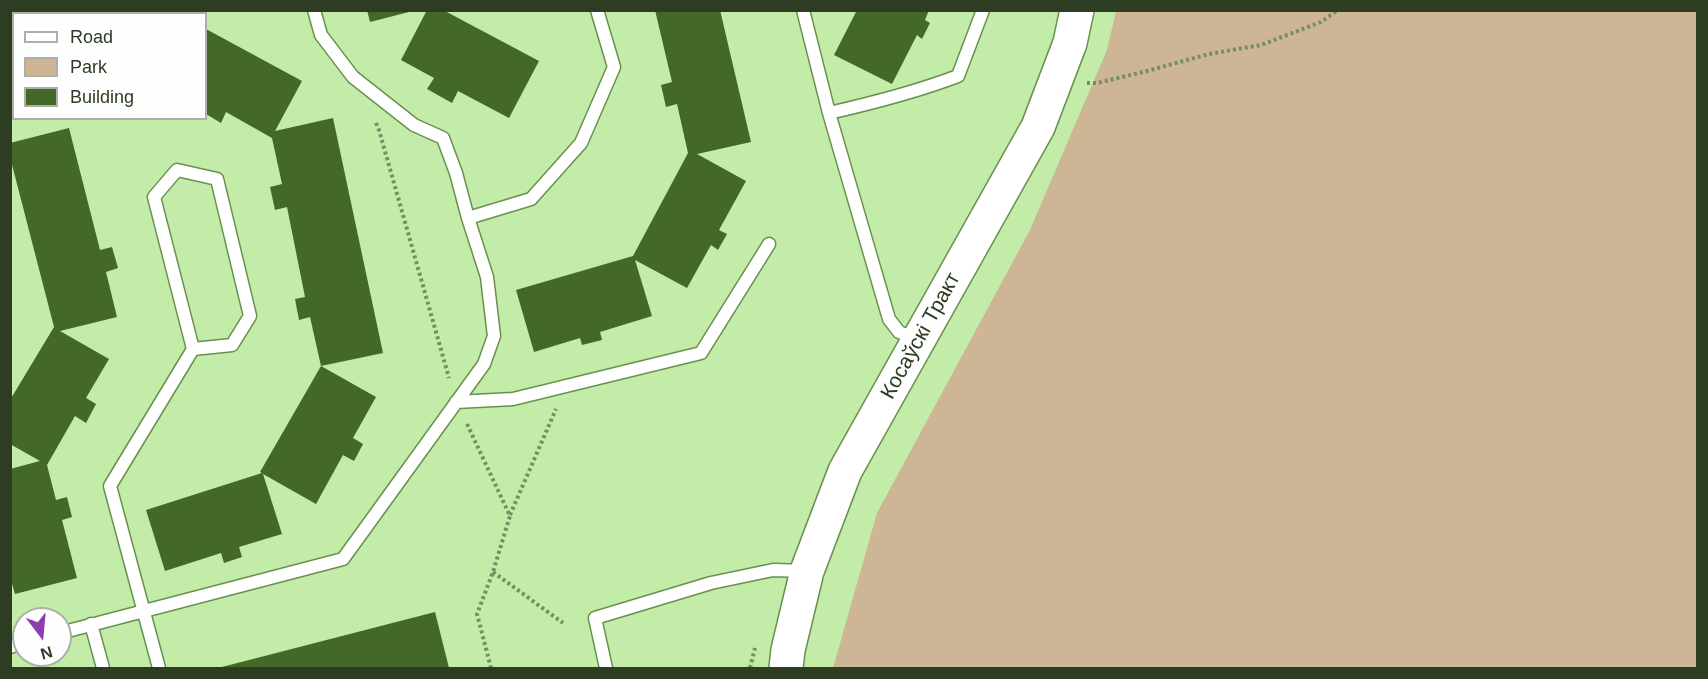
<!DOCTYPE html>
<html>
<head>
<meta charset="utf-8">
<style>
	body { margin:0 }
	#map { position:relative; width:1708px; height:679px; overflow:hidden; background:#c2eca7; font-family:Arial,sans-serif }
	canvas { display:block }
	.frame { position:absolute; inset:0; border:12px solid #2c3d21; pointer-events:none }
	.legend { position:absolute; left:12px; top:12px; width:195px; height:108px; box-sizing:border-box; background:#fefefe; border:2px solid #aab1a6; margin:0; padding:8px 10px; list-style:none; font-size:18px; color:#2c3d21 }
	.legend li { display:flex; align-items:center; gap:12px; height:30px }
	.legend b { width:30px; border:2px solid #aab1a6 }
	.north { position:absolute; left:12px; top:607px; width:60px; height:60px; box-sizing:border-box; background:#fefefe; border:2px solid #aab1a6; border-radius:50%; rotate:164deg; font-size:16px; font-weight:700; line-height:24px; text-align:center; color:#2c3d21 }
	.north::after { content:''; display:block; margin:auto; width:21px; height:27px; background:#8c3eaf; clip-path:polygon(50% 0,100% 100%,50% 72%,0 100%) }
</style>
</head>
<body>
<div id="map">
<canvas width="1708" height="679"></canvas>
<div class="frame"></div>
<ul class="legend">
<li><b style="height:8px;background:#fff"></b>Road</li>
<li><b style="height:16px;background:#ceb595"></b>Park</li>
<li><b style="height:16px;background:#436828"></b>Building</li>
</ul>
<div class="north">N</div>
</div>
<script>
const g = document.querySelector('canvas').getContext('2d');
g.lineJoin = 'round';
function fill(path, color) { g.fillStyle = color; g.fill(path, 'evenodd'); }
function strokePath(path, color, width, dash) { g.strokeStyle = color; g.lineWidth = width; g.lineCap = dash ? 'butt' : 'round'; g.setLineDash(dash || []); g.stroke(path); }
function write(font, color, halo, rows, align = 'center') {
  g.font = font + ' Arial,sans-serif'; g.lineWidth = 6; g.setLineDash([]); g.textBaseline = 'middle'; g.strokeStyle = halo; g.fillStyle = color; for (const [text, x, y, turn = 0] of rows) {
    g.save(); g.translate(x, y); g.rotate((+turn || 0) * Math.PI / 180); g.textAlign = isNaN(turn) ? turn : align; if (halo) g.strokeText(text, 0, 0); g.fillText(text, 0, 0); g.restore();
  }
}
const green = new Path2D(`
	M1116 11H1697V668H833L877 513 1030 230 1107 50Z`);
const building = new Path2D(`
	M123 10H189L190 14H124Z
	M367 10H413V11L370 22Z
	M427 10H443L539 61 509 118 458 91 452 103 427 89 434 78 401 60Z
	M655 10H720L751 142 697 154 746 181 719 230 727 234 718 250 711 245 687 288 635 260 652 316 600 332 602 340 582 345 580 338 534 352 516 290 633 256 688 153 677 104 666 107 661 85 672 82Z
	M857 10H929L925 20 930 23 922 39 917 35 892 84 834 55Z
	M206 29 302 81 275 131 333 118 383 353 321 366 376 397 353 438 363 444 354 461 343 455 316 504 263 474 282 534 239 547 242 557 224 563 221 553 165 571 146 510 262 473 260 472 321 366 310 317 299 320 295 299 305 297 287 207 275 210 270 187 282 184 272 138 226 112 221 123 206 114Z
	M69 128 100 250 112 247 118 268 106 272 117 317 60 331 109 359 86 398 96 404 86 423 75 416 47 465 56 500 67 497 72 517 62 520 77 578 15 594 10 577V469L40 461 10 444V400L54 327 10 157V143Z
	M435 612 449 668H218Z`);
const path = new Path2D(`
	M1087 83H1097L1147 71 1209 54 1261 45 1321 22 1338 10
	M376 123 379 130 449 378
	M467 424 510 516 493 572 477 614 491 668
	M510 515 556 409
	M493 572 563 623
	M750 668 755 648`);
const lane = new Path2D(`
	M46 10 47 14
	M314 10 321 35 353 77 414 125 443 138 456 173 468 218
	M803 10 829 113 889 319 899 332 917 339
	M10 63 14 62
	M829 113C873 103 916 92 958 76L983 10
	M456 402 513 399 701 353 769 244
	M91 624 103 668
	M60 633 343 559 484 364 494 336 487 277 468 218 531 199 581 143 614 67 597 10
	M10 647 24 643
	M159 668 110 486 193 349 154 197 177 170 217 179 250 316 232 345 193 349
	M606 668 595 618 711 583 773 570 806 571`);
const secondary = new Path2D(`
	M786 668 788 650 807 571 845 471 1038 127 1070 43 1077 10`);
const streetNames = [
	["Косаўскі Тракт",921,336,-61]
];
fill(green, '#ceb595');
fill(building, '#436828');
strokePath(lane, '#69904f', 15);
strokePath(secondary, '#69904f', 36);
strokePath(path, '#739061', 4, [3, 3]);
strokePath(lane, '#fff', 12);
strokePath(secondary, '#fff', 33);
write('21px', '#2c3d21', '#fefefe', streetNames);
</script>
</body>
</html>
